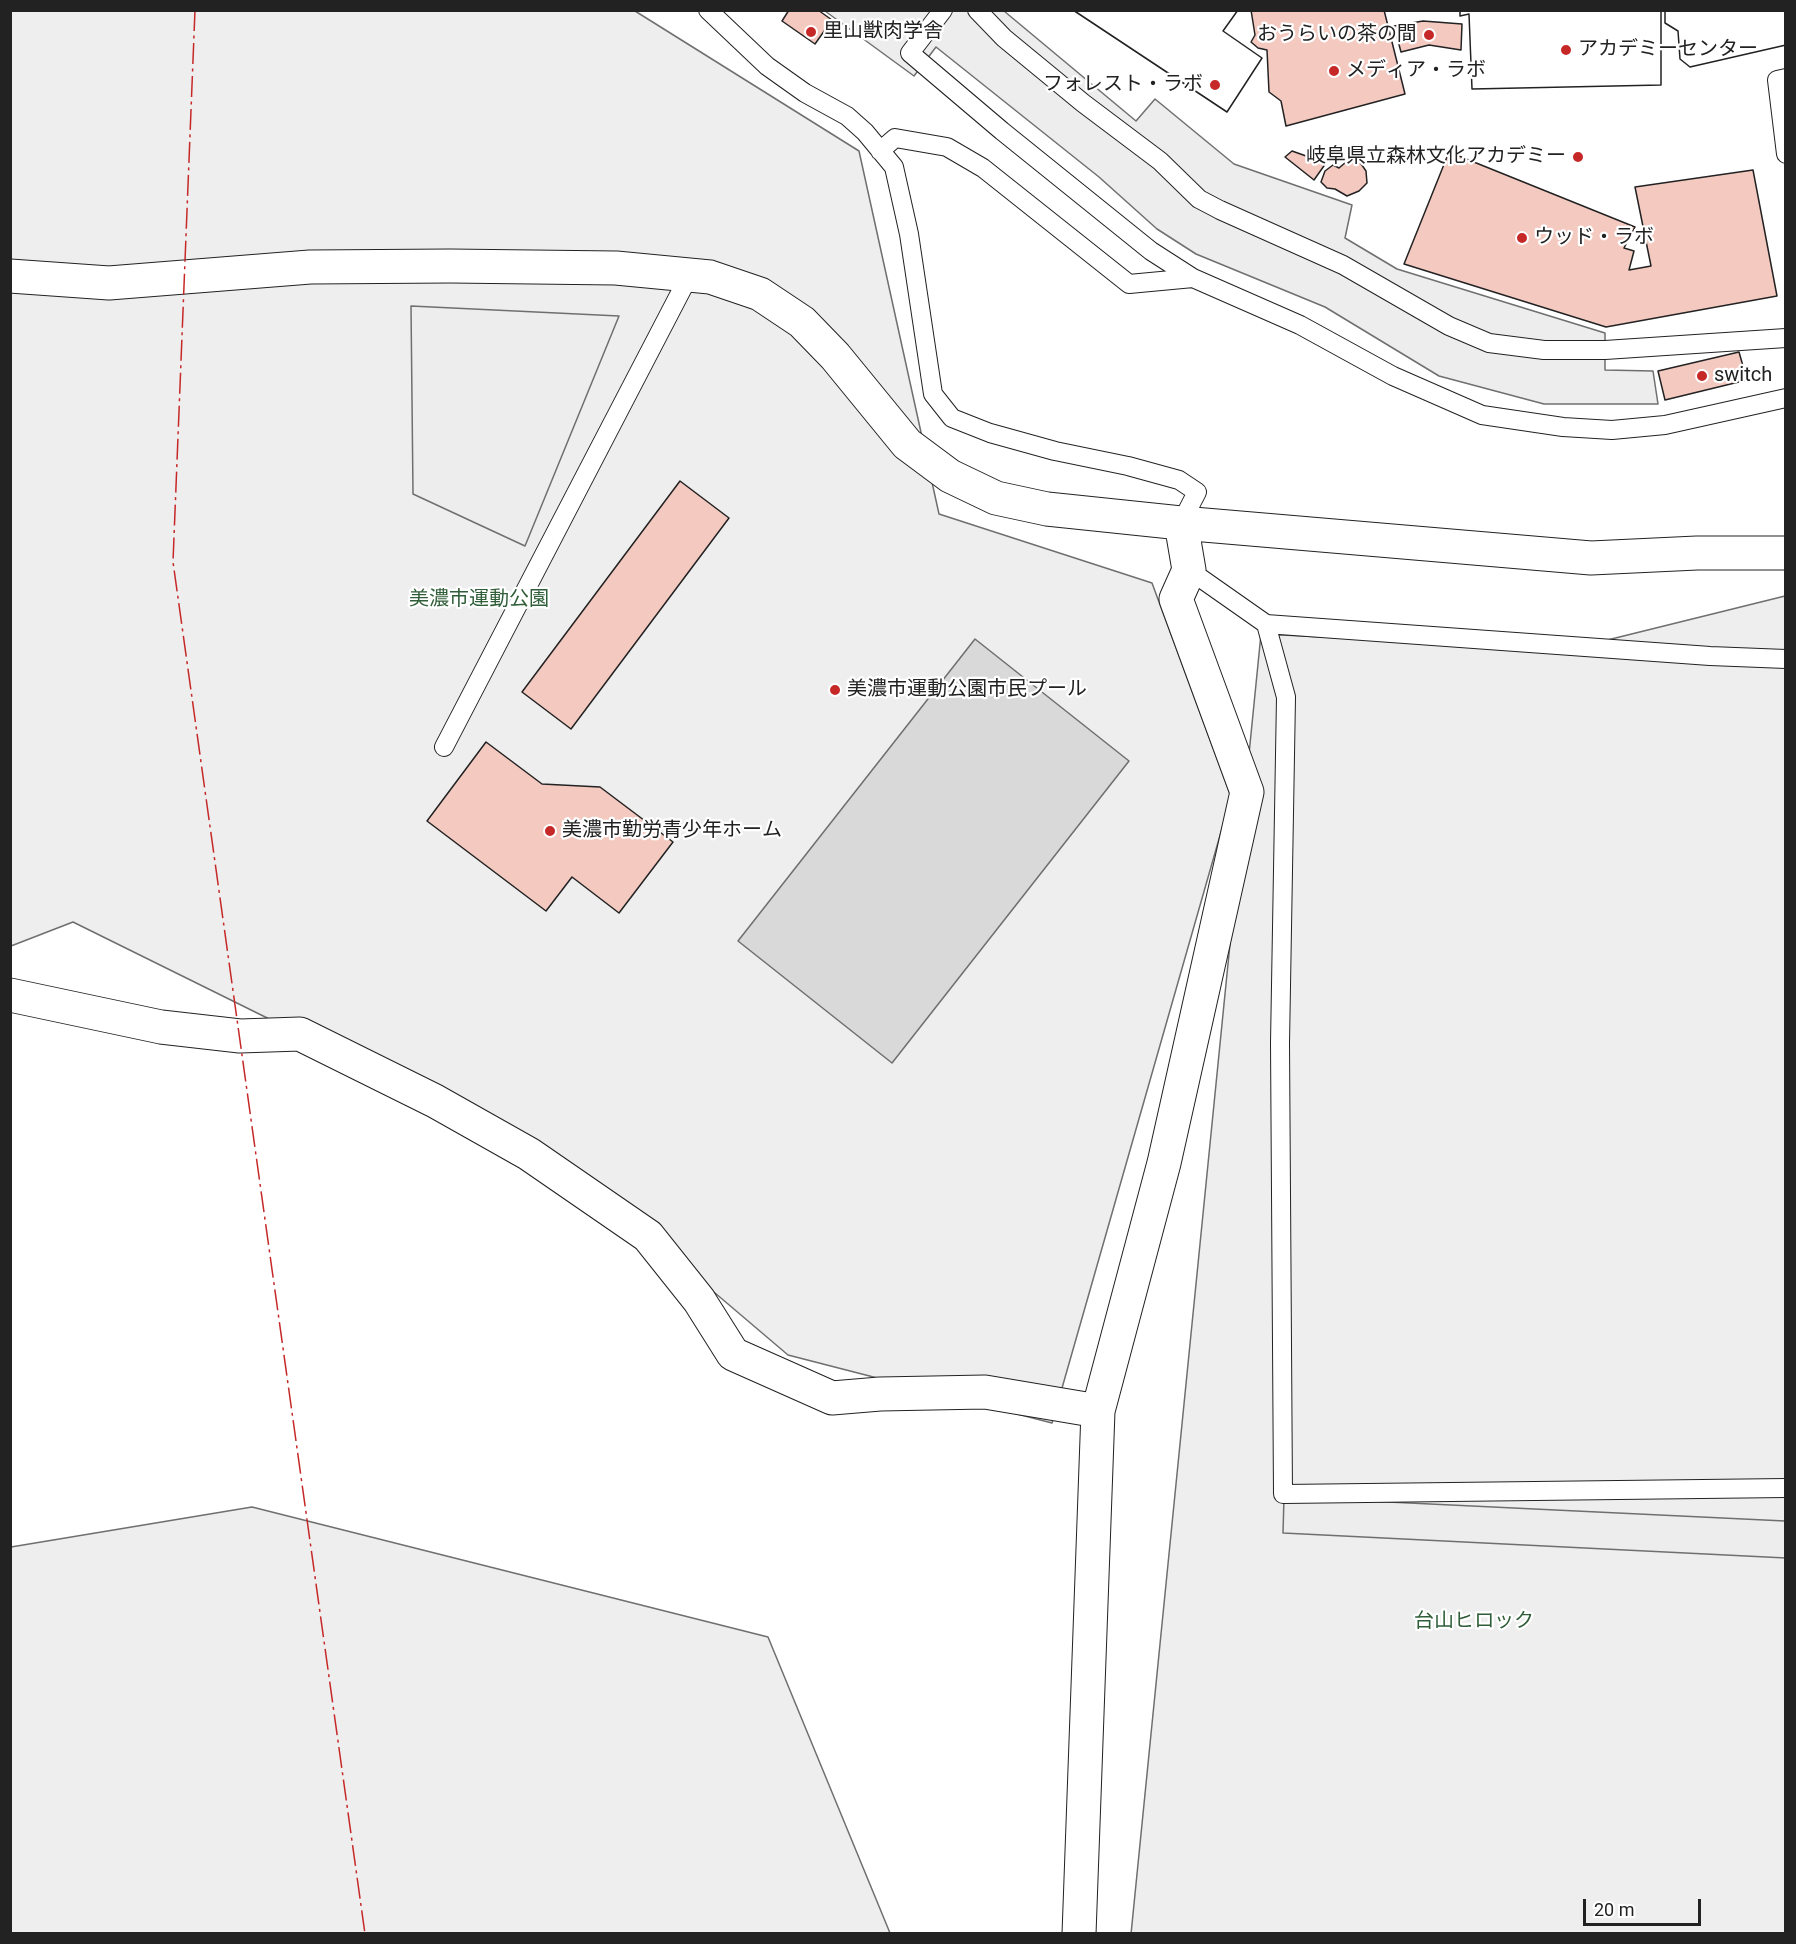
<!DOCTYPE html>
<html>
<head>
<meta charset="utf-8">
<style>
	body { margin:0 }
	#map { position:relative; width:1796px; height:1944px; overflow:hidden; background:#fff; font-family:Roboto,sans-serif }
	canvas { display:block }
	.frame { position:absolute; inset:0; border:12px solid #222; pointer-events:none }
	.scale { position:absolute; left:1583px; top:1899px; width:118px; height:27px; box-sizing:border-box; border:3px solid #222; border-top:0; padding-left:8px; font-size:18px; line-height:21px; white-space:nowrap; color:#222; -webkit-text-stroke:4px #fff; paint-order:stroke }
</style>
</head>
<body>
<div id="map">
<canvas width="1796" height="1944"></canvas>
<div class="frame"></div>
<div class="scale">20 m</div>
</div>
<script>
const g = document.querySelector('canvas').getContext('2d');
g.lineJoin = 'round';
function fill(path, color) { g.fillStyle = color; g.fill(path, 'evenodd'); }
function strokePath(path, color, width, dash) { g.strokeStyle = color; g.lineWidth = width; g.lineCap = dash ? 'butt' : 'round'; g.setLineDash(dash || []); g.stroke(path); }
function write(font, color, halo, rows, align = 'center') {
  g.font = font + ' Roboto,"Noto Sans JP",sans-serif'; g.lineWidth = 4.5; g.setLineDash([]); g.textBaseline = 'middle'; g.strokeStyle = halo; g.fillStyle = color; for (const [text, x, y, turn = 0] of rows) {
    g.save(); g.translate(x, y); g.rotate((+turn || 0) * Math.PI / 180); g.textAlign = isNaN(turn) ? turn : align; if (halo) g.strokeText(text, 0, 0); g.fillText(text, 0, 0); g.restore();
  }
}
const green = new Path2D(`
	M11 11H635L859 151 939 514 1152 583 1231 797 1052 1423 788 1355 648 1236 506 1136 73 922 11 946Z
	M1785 596V1933L1131 1934 1261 634 1571 649Z
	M252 1507 768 1637 890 1933H11V1547Z`);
const parking = new Path2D(`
	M825 11H1004L1136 121 1155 99 1234 164 1352 205 1345 238 1397 269 1605 333V370L1653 371 1658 404H1544L1439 376 1325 307 1196 254 1157 229 1099 177 936 47 914 76Z
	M411 306 619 316 525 546 413 494Z
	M1284 1497 1785 1521 1786 1558 1283 1533Z`);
const water = new Path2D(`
	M975 639 1129 761 892 1063 738 941Z`);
const building = new Path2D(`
	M789 10H818L832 20 815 44 782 21Z
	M1073 10H1238L1223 31 1262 58 1227 112Z
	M1073 10H1238L1223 31 1262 58 1227 112Z
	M1251 10H1384L1405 94 1286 126 1281 101 1269 92 1267 50 1258 48 1251 42 1255 35Z
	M1460 10H1661V85L1472 89 1469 14 1460 16Z
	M1460 10H1661V85L1472 89 1469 14 1460 16Z
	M1665 10H1786V45L1690 67 1680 59 1678 31 1665 23Z
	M1665 10H1786V45L1690 67 1680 59 1678 31 1665 23Z
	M1423 21 1462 24 1461 50 1429 45 1401 52 1394 26Z
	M1292 151 1326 163 1314 180 1285 157Z
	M1449 152 1635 227 1624 248 1634 251 1629 270 1651 266 1635 187 1753 170 1777 296 1606 327 1404 264Z
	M1357 158 1366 171 1367 183 1359 191 1347 196 1335 189 1327 188 1321 182 1325 171 1333 165 1339 168 1346 162Z
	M1739 352 1747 380 1665 400 1658 371Z
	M680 481 729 518 571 729 522 692Z
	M486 742 542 784 600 787 673 842 619 913 572 877 546 911 427 821Z`);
const service = new Path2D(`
	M708 10 767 66 805 93 847 116 865 132 894 167 909 234 933 394 952 418 990 433 1055 451 1128 466 1179 480 1197 492 1181 523
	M943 10 910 53 1002 131 1151 251 1193 278 1300 325 1393 376 1482 415 1563 427 1612 430 1665 425 1786 398
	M977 10 1004 38 1083 103 1160 161 1199 199 1220 210 1343 265 1449 326 1489 343 1544 350H1605L1786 338
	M1786 78 1777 80 1786 154
	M880 151 895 138 947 147 983 168 1129 284 1193 278
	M1189 570 1266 624 1710 656 1786 659
	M1266 624 1286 697 1280 1043 1283 1494 1786 1488
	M444 747 690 274`);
const minor = new Path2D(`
	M10 276 109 283 310 267 450 266 616 268 710 277 760 294 802 322 835 356 907 444 950 476 996 498 1047 509 1181 523 1591 558 1697 553H1786
	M10 995 161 1027 240 1036 300 1034 435 1101 529 1154 648 1236 699 1300 733 1354 832 1398 880 1394 985 1392 1098 1411
	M1079 1934 1098 1411 1164 1163 1247 792 1176 599 1189 570 1181 523`);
const power = new Path2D(`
	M195 10 173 562 365 1934`);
const markers = [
	[811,32,6,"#c62828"],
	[1429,35,6,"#c62828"],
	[1566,50,6,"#c62828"],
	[1334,71,6,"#c62828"],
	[1215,85,6,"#c62828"],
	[1578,157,6,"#c62828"],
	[1522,238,6,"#c62828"],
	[1702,376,6,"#c62828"],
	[835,690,6,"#c62828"],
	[550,831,6,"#c62828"]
];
const poiNames = [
	["里山獣肉学舎",823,32],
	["おうらいの茶の間",1417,35,"right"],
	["アカデミーセンター",1578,50],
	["メディア・ラボ",1346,71],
	["フォレスト・ラボ",1203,85,"right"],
	["岐阜県立森林文化アカデミー",1566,157,"right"],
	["ウッド・ラボ",1534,238],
	["switch",1714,376],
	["美濃市運動公園市民プール",847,690],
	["美濃市勤労青少年ホーム",562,831]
];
const parkNames = [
	["美濃市運動公園",479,600],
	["台山ヒロック",1474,1622]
];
fill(green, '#eee');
strokePath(green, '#6f6f6f', 1.5);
fill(parking, '#ededed');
strokePath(parking, '#6f6f6f', 1.5);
fill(water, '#d9d9d9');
strokePath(water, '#6f6f6f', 1.5);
fill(building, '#f3c9c0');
strokePath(building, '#222', 1.5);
strokePath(service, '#222', 20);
strokePath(minor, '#222', 35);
strokePath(service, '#fff', 18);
strokePath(minor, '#fff', 33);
strokePath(power, '#c62828', 1.5, [21, 4.5, 3, 4.5]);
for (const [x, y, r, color] of markers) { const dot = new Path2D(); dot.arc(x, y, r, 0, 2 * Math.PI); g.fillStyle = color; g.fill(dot); strokePath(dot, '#fff', 2); }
write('20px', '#222', '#fff', poiNames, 'left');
write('20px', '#2f5e38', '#fff', parkNames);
</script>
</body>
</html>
